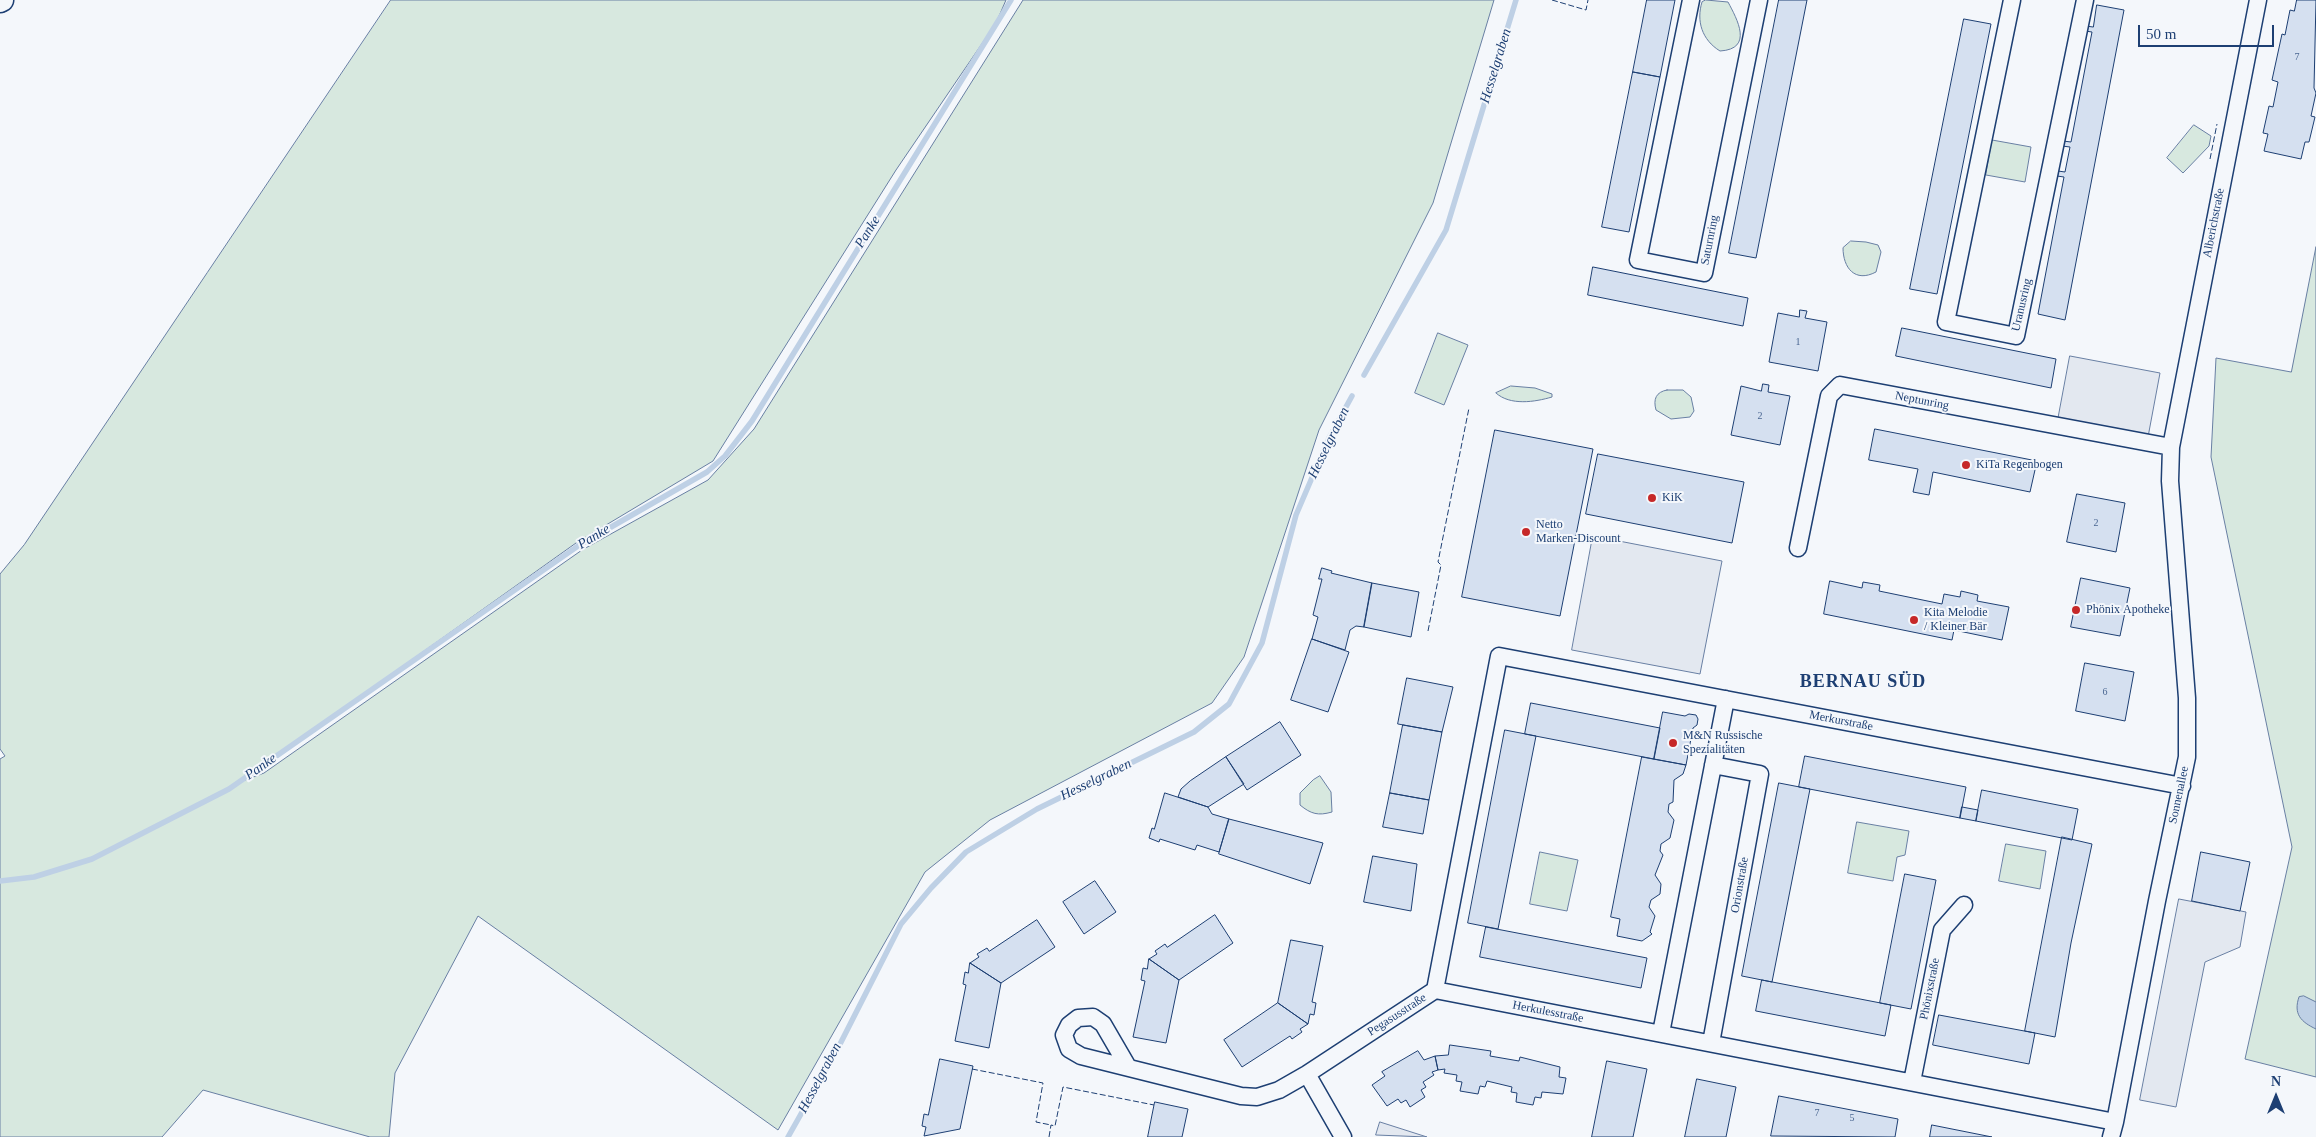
<!DOCTYPE html>
<html>
<head>
<meta charset="utf-8">
<style>
	body { margin:0 }
	#map { position:relative; width:2316px; height:1137px; overflow:hidden; background:#f4f7fb; font-family:Georgia,serif }
	canvas { display:block }
	.north { position:absolute; left:2251px; top:1072px; width:50px; height:50px; -webkit-text-stroke:4px #f4f7fb; paint-order:stroke; rotate:0deg; font-size:14px; font-weight:700; line-height:20px; text-align:center; color:#1d3f73 }
	.north::after { content:''; display:block; margin:auto; width:18px; height:22px; background:#1d3f73; clip-path:polygon(50% 0,100% 100%,50% 72%,0 100%) }
	.scale { position:absolute; left:2138px; top:25px; width:136px; height:22px; box-sizing:border-box; border:2px solid #1d3f73; border-top:0; padding-left:6px; font-size:15px; line-height:18px; white-space:nowrap; color:#1d3f73; -webkit-text-stroke:4px #f4f7fb; paint-order:stroke }
</style>
</head>
<body>
<div id="map">
<canvas width="2316" height="1137"></canvas>
<div class="north">N</div>
<div class="scale">50 m</div>
</div>
<script>
const g = document.querySelector('canvas').getContext('2d');
g.lineJoin = 'round';
function fill(path, color) { g.fillStyle = color; g.fill(path, 'evenodd'); }
function strokePath(path, color, width, dash) { g.strokeStyle = color; g.lineWidth = width; g.lineCap = dash ? 'butt' : 'round'; g.setLineDash(dash || []); g.stroke(path); }
function write(font, color, halo, rows, align = 'center') {
  g.font = font + ' Georgia,serif'; g.lineWidth = 4; g.setLineDash([]); g.textBaseline = 'middle'; g.strokeStyle = halo; g.fillStyle = color; for (const [text, x, y, turn = 0] of rows) {
    g.save(); g.translate(x, y); g.rotate((+turn || 0) * Math.PI / 180); g.textAlign = isNaN(turn) ? turn : align; if (halo) g.strokeText(text, 0, 0); g.fillText(text, 0, 0); g.restore();
  }
}
const green = new Path2D(`
	M391 0H1006L996 23 896 170 713 461 576 543 240 782 264 773 582 550 708 480 754 429 1023 0H1494L1433 203 1319 430 1244 657 1212 703 990 820 925 872 778 1130 478 916 395 1073 389 1137H370L203 1090 162 1137H0V759L5 756 0 749V574L24 545Z
	M1706 0 1728 2C1737 19 1754 49 1720 51 1702 40 1696 21 1702 2Z
	M2194 125 2211 136 2209 146 2183 173 2167 158Z
	M1992 140 2031 147 2025 182 1986 175Z
	M1851 241 1866 242 1878 245 1881 252 1876 272C1855 283 1843 268 1843 248Z
	M2316 247V1077L2245 1059 2292 847 2211 457 2216 358 2291 372Z
	M1438 333 1468 345 1444 405 1415 393Z
	M1511 386 1535 388 1552 394V397C1535 402 1510 406 1496 393Z
	M1667 390H1683L1691 397 1694 411 1690 417 1671 419 1656 410C1653 399 1656 392 1667 390Z
	M1320 776 1331 792 1332 812C1318 816 1311 814 1300 805V793L1313 780Z
	M1857 822 1909 831 1905 855 1897 857 1893 881 1848 873Z
	M2006 844 2046 851 2040 889 1999 881Z
	M1540 852 1578 860 1567 911 1530 904Z`);
const parking = new Path2D(`
	M2070 356 2160 373 2148 437 2058 420Z
	M1593 536 1722 561 1700 674 1572 650Z
	M2179 899 2246 912 2240 947 2205 962 2176 1107 2140 1100Z
	M1380 1122 1427 1137 1376 1135Z`);
const water = new Path2D(`
	M2304 996 2316 1002V1029C2301 1022 2293 1014 2299 997Z`);
const stream = new Path2D(`
	M1364 375 1446 230 1516 0
	M0 881 34 877 92 859 229 789 578 546 707 472 725 456 752 421 1011 0
	M788 1137 837 1050 901 924 931 888 966 852 1037 809 1194 732 1229 704 1262 643 1296 515 1329 438 1352 396`);
const building = new Path2D(`
	M1647 0H1675L1660 77 1633 72Z
	M1779 0H1807L1756 258 1729 253Z
	M2297 0H2316L2314 88 2316 93 2311 116 2315 117 2309 142H2305L2301 159 2264 151 2268 134 2263 133 2269 106 2273 107 2278 82 2272 80 2282 34 2285 35 2290 10 2294 11Z
	M2097 5 2124 10 2065 320 2038 314 2064 177 2057 176 2058 171 2065 172 2070 147 2062 146 2063 141 2071 142 2092 32 2085 31 2086 26 2093 27Z
	M1964 19 1991 24 1937 294 1910 289Z
	M1633 72 1660 77 1629 232 1602 227Z
	M1593 267 1748 298 1743 326 1588 295Z
	M1800 310 1807 311 1805 318 1827 322 1818 371 1769 362 1778 313 1799 317Z
	M1902 328 2056 359 2051 388 1896 356Z
	M1763 384 1769 385 1768 392 1790 396 1780 445 1731 435 1741 386 1761 391Z
	M1875 429 2037 461 2030 492 1933 472 1929 495 1913 492 1918 469 1869 460Z
	M1495 430 1593 449 1560 616 1462 597Z
	M1598 454 1744 482 1732 543 1586 514Z
	M2077 494 2125 503 2116 552 2067 542Z
	M1322 568 1332 571 1331 573 1372 583 1364 627 1356 626 1350 630 1345 650 1312 639 1318 617 1313 615 1322 579H1319Z
	M2081 578 2130 588 2120 636 2071 627Z
	M1830 581 1862 588 1863 582 1880 585 1879 591 1942 604 1944 594 1960 597 1961 591 1978 595 1977 601 2009 607 2002 640 1954 630 1952 640 1824 614Z
	M1372 583 1419 592 1411 637 1364 627Z
	M1312 639 1349 652 1328 712 1291 700Z
	M2085 663 2134 672 2125 721 2076 711Z
	M1407 678 1453 687 1442 732 1398 724Z
	M1531 703 1660 728 1654 759 1525 734Z
	M1663 712 1685 716 1689 714 1696 715 1698 719 1697 725 1693 728 1686 765 1654 759Z
	M1280 722 1301 755 1247 790 1226 757Z
	M1403 725 1442 732 1429 800 1390 793Z
	M1505 730 1536 736 1498 929 1468 923Z
	M1805 756 1966 787 1960 818 1799 787Z
	M1226 757 1244 784 1208 807 1178 797 1181 789 1190 781Z
	M1642 757 1686 765 1683 774 1674 780 1673 802 1669 804 1668 812 1674 820 1670 838 1661 844 1660 851 1663 855 1655 875 1661 884 1660 894 1651 900 1649 907 1655 916 1650 932 1652 934 1642 941 1617 936 1620 919 1611 917Z
	M1779 783 1810 789 1772 982 1742 976Z
	M1982 790 2078 809 2072 840 1976 821Z
	M1165 793 1208 807 1212 814 1229 819 1219 852 1197 845 1195 850 1160 839 1159 842 1149 838 1152 828 1154 829Z
	M1390 793 1429 800 1423 834 1383 827Z
	M1962 807 1978 810 1976 821 1960 818Z
	M1229 819 1323 843 1310 884 1219 854Z
	M2062 837 2092 844 2071 943 2055 1037 2025 1031Z
	M2201 852 2250 862 2240 911 2192 901Z
	M1373 856 1417 864 1411 911 1364 902Z
	M1905 874 1936 880 1911 1009 1880 1003Z
	M1095 881 1116 912 1084 934 1063 902Z
	M1215 915 1233 943 1179 980 1149 959 1157 954 1155 951 1165 944 1167 947Z
	M1037 920 1055 947 1001 983 970 963 979 957 977 954 987 948 989 951Z
	M1486 927 1647 958 1641 988 1480 957Z
	M1291 940 1323 946 1312 1002 1316 1003 1314 1015 1310 1014 1308 1024 1278 1003Z
	M1149 959 1179 980 1166 1043 1133 1037 1145 981 1141 980 1143 968 1147 969Z
	M970 963 1001 983 989 1048 955 1041 966 985 963 984 965 972 968 973Z
	M1762 980 1891 1005 1885 1036 1756 1011Z
	M1278 1003 1308 1024 1300 1029 1302 1032 1292 1039 1290 1036 1242 1067 1224 1040Z
	M1939 1015 2035 1033 2029 1064 1933 1045Z
	M1450 1045 1491 1051 1490 1056 1519 1061 1520 1057 1560 1067 1559 1077 1566 1078 1563 1094 1542 1092 1541 1098 1535 1097 1533 1105 1516 1102 1517 1093 1511 1092 1512 1087 1487 1081 1485 1087 1480 1086 1478 1094 1460 1091 1462 1082 1456 1081 1457 1075 1444 1073 1445 1069 1438 1070 1435 1056 1448 1055Z
	M1418 1051 1424 1060 1435 1056 1438 1070 1432 1072 1434 1075 1423 1082 1426 1087 1421 1090 1425 1097 1410 1107 1406 1100 1401 1103 1398 1099 1387 1106 1372 1085 1385 1076 1382 1072Z
	M940 1059 973 1066 960 1129 924 1136 926 1127 922 1126 924 1114 928 1115Z
	M1607 1061 1647 1069 1633 1137H1592Z
	M1697 1079 1736 1087 1726 1137H1685Z
	M1779 1096 1898 1119 1895 1137 1771 1136Z
	M1155 1102 1188 1109 1182 1137H1148Z
	M1932 1125 1992 1137H1930Z`);
const street = new Path2D(`
	M1691 0 1638 260 1704 273 1759 0
	M2012 0 1946 322 2016 336 2085 0
	M1798 548 1829 396 1840 385 2171 447
	M1435 990 2115 1122
	M1661 1033 1726 699
	M1711 1043 1760 774 1713 765
	M1128 1067 1103 1024 1093 1017 1078 1018 1069 1025 1064 1035 1069 1049 1081 1056 1241 1096 1257 1097 1279 1090 1307 1074 1435 990 1499 656 2182 786
	M1307 1074 1343 1137
	M1912 1082 1942 930 1964 905
	M2111 1137 2115 1122 2157 901 2187 757V698L2170 481 2171 447 2258 0`);
const secondary = new Path2D(`
	M0 1 2 0`);
const fence = new Path2D(`
	M1552 0 1586 10 1588 0
	M2210 159 2217 124
	M1428 631 1441 565 1438 562 1469 408
	M972 1069 1043 1083 1036 1122 1051 1125
	M1049 1137 1051 1125 1055 1126 1063 1087 1154 1105`);
const markers = [
	[1966,465,5,"#c62828"],
	[1652,498,5,"#c62828"],
	[1526,532,5,"#c62828"],
	[2076,610,5,"#c62828"],
	[1914,620,5,"#c62828"],
	[1673,743,5,"#c62828"]
];
const numberNames = [
	["7",2297,57],
	["1",1798,342],
	["2",1760,416],
	["2",2096,523],
	["6",2105,692],
	["7",1817,1113],
	["5",1852,1118]
];
const streetNames = [
	["Alberichstraße",2214,223,-79],
	["Saturnring",1710,240,-79],
	["Uranusring",2022,305,-77],
	["Neptunring",1922,401,11],
	["Merkurstraße",1841,721,11],
	["Sonnenallee",2179,795,-78],
	["Orionstraße",1740,885,-80],
	["Phönixstraße",1930,989,-79],
	["Herkulesstraße",1548,1012,11],
	["Pegasusstraße",1397,1015,-33]
];
const poiNames = [
	["KiTa Regenbogen",1976,465],
	["KiK",1662,498],
	["Netto",1536,525],
	["Marken-Discount",1536,539],
	["Phönix Apotheke",2086,610],
	["Kita Melodie",1924,613],
	["/ Kleiner Bär",1924,627],
	["M&N Russische",1683,736],
	["Spezialitäten",1683,750]
];
const waterNames = [
	["Hesselgraben",1496,66,-73],
	["Panke",868,232,-58],
	["Hesselgraben",1329,443,-64],
	["Panke",594,537,-31],
	["Panke",261,767,-35],
	["Hesselgraben",1096,780,-26],
	["Hesselgraben",820,1078,-62]
];
const districtNames = [
	["BERNAU SÜD",1863,682]
];
fill(green, '#d7e8df');
strokePath(green, '#687fa3', 1);
fill(parking, '#e3e8f0');
strokePath(parking, '#687fa3', 1);
fill(water, '#bed0e5');
strokePath(water, '#687fa3', 1);
strokePath(stream, '#bed0e5', 5.5);
fill(building, '#d5e0f0');
strokePath(building, '#1d3f73', 1);
strokePath(street, '#1d3f73', 19);
strokePath(secondary, '#1d3f73', 25);
strokePath(street, '#f4f7fb', 16);
strokePath(secondary, '#f4f7fb', 22);
strokePath(fence, '#1d3f73', 1, [6, 2.5]);
for (const [x, y, r, color] of markers) { const dot = new Path2D(); dot.arc(x, y, r, 0, 2 * Math.PI); g.fillStyle = color; g.fill(dot); strokePath(dot, '#f4f7fb', 2); }
write('10px', '#4b6792', null, numberNames);
write('12px', '#1d3f73', '#f4f7fb', streetNames);
write('12px', '#1d3f73', '#f4f7fb', poiNames, 'left');
write('italic 14px', '#1d3f73', '#f4f7fb', waterNames);
g.letterSpacing = '1px';
write('bold 18px', '#1d3f73', '#f4f7fb', districtNames);
g.letterSpacing = '0px';
</script>
</body>
</html>
